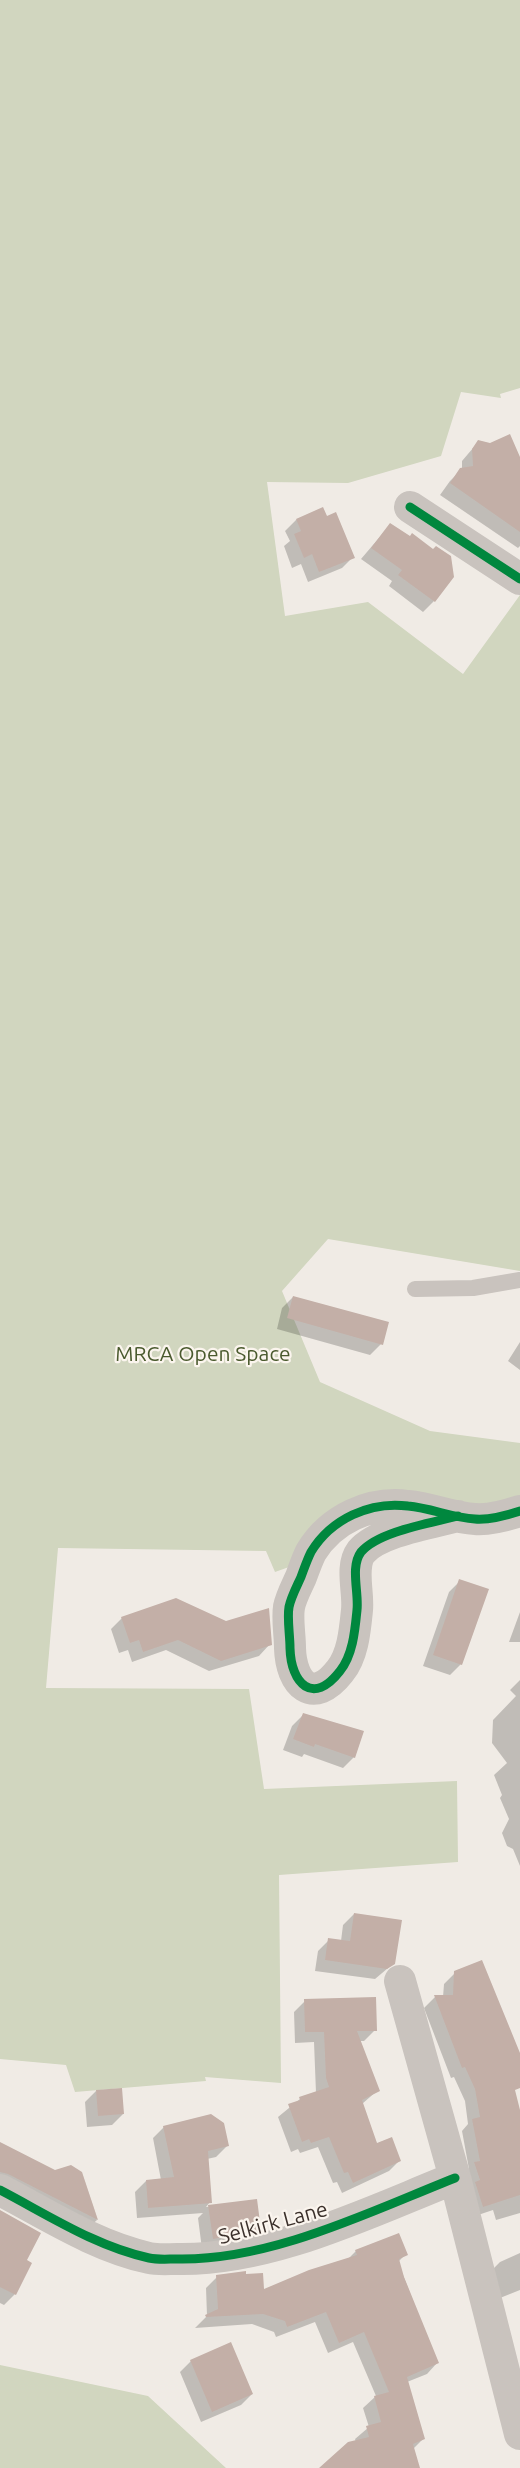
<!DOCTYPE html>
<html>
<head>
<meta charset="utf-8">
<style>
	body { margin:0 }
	canvas { display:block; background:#f0ebe5 }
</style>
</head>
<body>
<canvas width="520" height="2468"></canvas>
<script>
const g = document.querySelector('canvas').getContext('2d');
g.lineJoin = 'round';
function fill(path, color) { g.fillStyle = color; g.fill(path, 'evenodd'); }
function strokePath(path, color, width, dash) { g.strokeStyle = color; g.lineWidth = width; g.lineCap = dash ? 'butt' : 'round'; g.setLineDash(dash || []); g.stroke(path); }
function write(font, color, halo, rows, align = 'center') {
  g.font = font + ' Ubuntu,sans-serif'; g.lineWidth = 4.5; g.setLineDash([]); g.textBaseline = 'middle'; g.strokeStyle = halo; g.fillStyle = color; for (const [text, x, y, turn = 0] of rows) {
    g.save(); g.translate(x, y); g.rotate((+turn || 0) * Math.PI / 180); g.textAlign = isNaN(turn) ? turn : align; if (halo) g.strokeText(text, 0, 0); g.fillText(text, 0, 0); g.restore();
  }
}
const green = new Path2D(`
	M0 0H520V388L500 394 501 398 461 392 441 456 348 483 267 482 285 616 368 602 463 674 520 595V1271L328 1239 282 1291 320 1382 430 1431 520 1443V1511L370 1507 303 1562 275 1572 266 1551 58 1548 46 1688 249 1689 264 1789 457 1781 458 1862 279 1875 281 2083 205 2077 206 2081 75 2092 66 2065 0 2059Z
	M0 2365 148 2396 226 2468H0Z`);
const shadow = new Path2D(`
	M479 441 520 460V546L518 548 440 495 450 481 462 469V461Z
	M322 509 353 557 342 568 308 582 301 564 292 568 284 546 290 541 285 531 296 520Z
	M390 525 434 601 423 612 389 586 392 581 361 559Z
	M293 1297 381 1344 370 1355 277 1329 282 1308Z
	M520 1342V1370L508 1361Z
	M460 1581 461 1664 450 1675 423 1666 449 1592Z
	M520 1612V1642H509Z
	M122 1618 270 1644 259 1656 209 1671 166 1650 132 1662 128 1650 119 1653 111 1629Z
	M520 1680V1866L513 1849 507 1846 502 1833 509 1819 500 1798 502 1795 494 1775 507 1763 492 1743 493 1720 516 1696 510 1690Z
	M303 1715 354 1757 343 1768 304 1754 302 1757 283 1750 292 1726Z
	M354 1914 394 1963 375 1979 315 1971 318 1951 329 1940 341 1941 343 1925Z
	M455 1973 503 2055 520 2119V2213L496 2220 493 2210 472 2217 464 2174 469 2169 462 2131 468 2124 465 2101 454 2077 451 2078 424 2008 435 1997H443L444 1984Z
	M305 2001 375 2030 364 2041H360L378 2090 362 2104 376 2145 400 2160 389 2171 342 2193 337 2182 333 2183 318 2147 300 2153 298 2149 291 2152 278 2117 300 2099 316 2093 314 2042 295 2043 294 2012Z
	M96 2091 123 2114 112 2125 87 2127 85 2102Z
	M164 2127 227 2146 216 2157 207 2159 210 2202 206 2207 256 2201 260 2230 249 2241 202 2249 198 2218 203 2213 137 2218 135 2192 146 2181 161 2180 153 2138Z
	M0 2145 55 2172 80 2173 97 2220 86 2230 0 2186Z
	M0 2212 25 2261 30 2264 15 2294 4 2305 0 2303Z
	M356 2251 406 2254 398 2262 437 2363 427 2374 407 2382 423 2439 413 2449 418 2468H322L356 2442 355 2439 369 2427 363 2408 376 2396 353 2342 328 2353 315 2322 276 2337 274 2332 252 2324 195 2328 207 2316 206 2288 217 2277 245 2275 263 2292 348 2259Z
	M520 2253V2290L500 2298 489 2273 500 2262Z
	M191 2361 252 2394 241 2405 201 2422 180 2372Z`);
const building = new Path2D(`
	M510 434 520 457V532L450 483 460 468 473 466 472 449 478 440 490 443Z
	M323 507 327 516 336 512 355 558 319 572 312 554 304 558 294 534 301 531 296 519Z
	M390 523 410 536 412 533 433 549 436 546 451 556 454 577 435 602 398 575 402 570 371 548Z
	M293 1296 389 1322 383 1345 287 1318Z
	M459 1579 489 1589 462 1665 433 1655Z
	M176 1598 226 1621 269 1608 272 1645 221 1661 178 1640 143 1652 139 1640 130 1643 121 1617Z
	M303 1713 364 1731 355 1758 315 1744 314 1747 293 1739Z
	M354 1913 402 1920 395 1964 387 1969 325 1960 328 1938 350 1941Z
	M482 1960 520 2053V2088L515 2090 520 2110V2195L483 2207 475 2182 480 2180 474 2162 480 2161 472 2119 480 2117 475 2089 465 2067 462 2068 434 1995H453L454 1971Z
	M376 1997 377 2031H357L380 2091 362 2100 377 2143 392 2137 401 2161 353 2183 348 2172 344 2173 329 2137 311 2143 309 2139 302 2142 288 2104 300 2100 299 2097 329 2087 326 2078 324 2032H305L304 1999Z
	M122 2088 124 2114 98 2116 96 2090Z
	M211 2114 224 2123 229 2146 208 2151 212 2203 148 2208 146 2180 174 2177 163 2126Z
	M0 2142 55 2170 71 2165 82 2172 98 2220 8 2174 0 2172Z
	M257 2199 261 2230 213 2239 208 2205Z
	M0 2210 41 2233 27 2260 32 2263 16 2295 0 2287Z
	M399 2233 408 2255 399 2259 404 2277 439 2363 407 2377 425 2439 413 2444 420 2468H319L348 2442 369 2437 366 2426 381 2422 374 2396 389 2392 364 2332 339 2343 326 2312 287 2327 285 2321 263 2314 206 2317 205 2315 218 2309 216 2275 246 2271V2274L263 2273 264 2289 309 2270 357 2255 355 2250Z
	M231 2342 253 2394 212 2412 190 2360Z`);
const lane = new Path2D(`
	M415 1289 473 1288 520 1280`);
const street = new Path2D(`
	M410 507 520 579
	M458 1516C432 1523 379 1531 361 1552 350 1567 359 1592 357 1610 355 1630 353 1655 340 1671 313 1706 291 1684 290 1648 290 1635 287 1619 289 1607 291 1597 297 1586 301 1577 304 1569 307 1560 311 1552 331 1519 370 1501 408 1506 431 1508 453 1518 475 1519 488 1520 508 1515 520 1511
	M400 1981 455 2178 520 2434
	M0 2190C48 2215 95 2246 149 2258 158 2260 168 2259 177 2259 271 2261 369 2212 455 2178`);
const cycleway = new Path2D(`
	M410 507 520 579
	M458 1516C432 1523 379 1531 361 1552 350 1567 359 1592 357 1610 355 1630 353 1655 340 1671 313 1706 291 1684 290 1648 290 1635 287 1619 289 1607 291 1597 297 1586 301 1577 304 1569 307 1560 311 1552 331 1519 370 1501 408 1506 431 1508 453 1518 475 1519 488 1520 508 1515 520 1511
	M0 2190C48 2215 95 2246 149 2258 158 2260 168 2259 177 2259 271 2261 369 2212 455 2178`);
const parkNames = [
	["MRCA Open Space",203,1354]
];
const streetNames = [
	["Selkirk Lane",273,2223,-15]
];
fill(green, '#d1d6bf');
fill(shadow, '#0003');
fill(building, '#c3afa7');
strokePath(lane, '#c9c3be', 16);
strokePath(street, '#c9c3be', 32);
strokePath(cycleway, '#00873e', 9);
write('21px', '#4a5a2e', '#fbf5ee', parkNames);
write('21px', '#3b302b', '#fbf5ee', streetNames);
</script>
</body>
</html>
